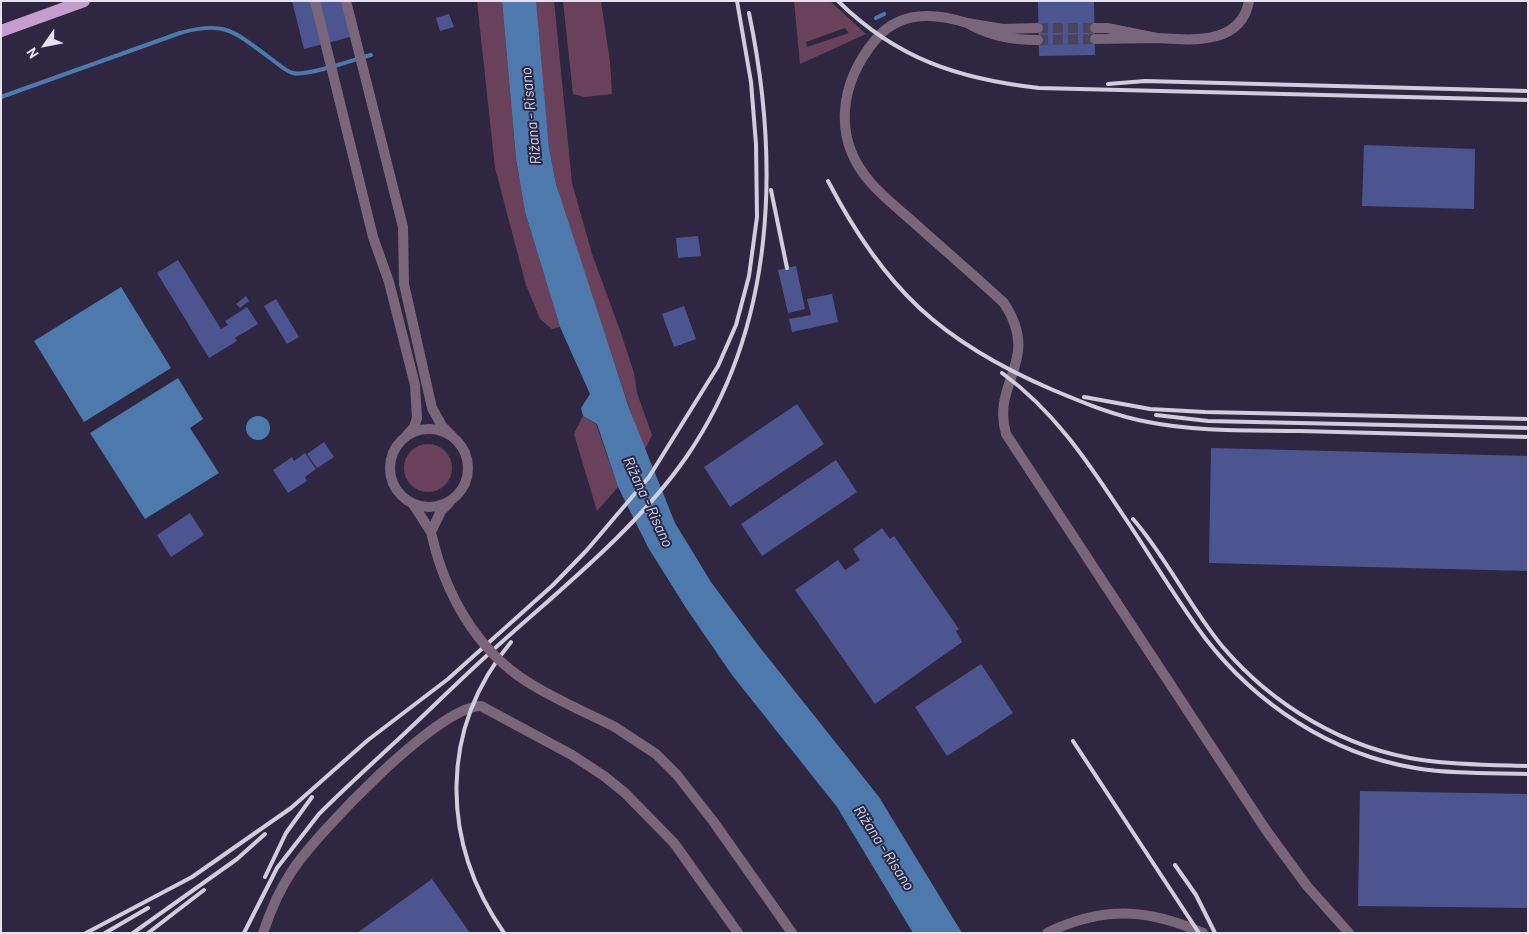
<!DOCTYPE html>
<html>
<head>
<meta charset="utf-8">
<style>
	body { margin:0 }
	#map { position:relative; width:1529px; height:934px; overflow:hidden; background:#2f2741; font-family:Barlow,sans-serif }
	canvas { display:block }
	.frame { position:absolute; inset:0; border:2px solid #e5e1f2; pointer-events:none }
	.north { position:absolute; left:20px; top:20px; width:50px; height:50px; -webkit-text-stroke:4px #2f2741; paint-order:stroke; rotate:237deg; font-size:14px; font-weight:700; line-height:20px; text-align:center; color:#e5e1f2 }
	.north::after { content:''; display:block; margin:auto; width:18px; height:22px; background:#e5e1f2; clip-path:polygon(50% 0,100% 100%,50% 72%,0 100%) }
</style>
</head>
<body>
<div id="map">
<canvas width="1529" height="934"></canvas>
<div class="frame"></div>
<div class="north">N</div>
</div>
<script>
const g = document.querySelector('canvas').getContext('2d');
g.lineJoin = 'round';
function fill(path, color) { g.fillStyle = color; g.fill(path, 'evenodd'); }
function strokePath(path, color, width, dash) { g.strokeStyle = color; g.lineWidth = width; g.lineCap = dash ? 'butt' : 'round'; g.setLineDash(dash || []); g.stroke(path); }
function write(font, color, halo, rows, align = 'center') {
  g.font = font + ' Barlow,sans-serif'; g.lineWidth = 4; g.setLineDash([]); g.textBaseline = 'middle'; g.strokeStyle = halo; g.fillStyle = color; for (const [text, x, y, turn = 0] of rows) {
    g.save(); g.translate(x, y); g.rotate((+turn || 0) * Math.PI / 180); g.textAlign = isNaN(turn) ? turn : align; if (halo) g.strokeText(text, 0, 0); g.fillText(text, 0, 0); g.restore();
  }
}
const green = new Path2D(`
	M477 1H502L516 160 525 212 560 327 552 329 540 319 526 285 495 168Z
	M535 1H554L572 183 592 254 621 333 634 373 637 393 652 435 644 451 571 236 556 184 549 148Z
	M563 1H601L610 62 612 94 585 97 573 94Z
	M794 1H830L866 34 800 64ZM845 28 849 33 807 47 806 42Z
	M583 416 596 424 618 487 597 511 574 434Z
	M404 468a24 24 0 1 1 48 0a24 24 0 1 1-48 0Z`);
const water = new Path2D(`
	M502 1H536L549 148 556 184 629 408 675 523 711 582 758 645 879 797 962 933H913L837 807 732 675 686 608 649 549 618 487 597 424 583 416 581 408 590 394 560 327 525 212 516 159Z
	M121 287 171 368 84 422 34 341Z
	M178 378 203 419 190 428 219 473 145 519 90 433Z
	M246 428a12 12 0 1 1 24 0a12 12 0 1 1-24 0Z`);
const stream = new Path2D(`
	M876 18 884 14
	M1 97 180 33C226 20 234 32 270 58 277 63 285 71 293 73 306 77 356 59 371 55`);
const building = new Path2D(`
	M292 1H349L358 35 304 49Z
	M1094 1 1095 55 1039 56 1038 2Z
	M449 14 454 27 440 31 436 18Z
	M1364 145 1475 149 1474 209 1362 206Z
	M698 236 701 256 678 258 676 238Z
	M178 260 221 329 228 325 225 321 247 307 258 324 235 338 237 341 209 358 157 273Z
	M796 266 805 309 788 313 778 270Z
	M832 294 838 322 792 332 789 319 811 315 807 299Z
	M246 296 249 301 240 308 236 304Z
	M276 299 299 337 287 344 264 306Z
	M684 306 696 339 674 347 662 314Z
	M797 404 824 444 730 507 704 467Z
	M324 442 334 457 317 468 307 454Z
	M1211 448 1528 456V571L1209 563Z
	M305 453 316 469 305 477 307 481 288 493 273 470 292 457 294 461Z
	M836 460 857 492 762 556 741 524Z
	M190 513 204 535 171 557 157 535Z
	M882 528 890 539 894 536 959 629 956 631 962 642 875 704 795 590 838 560 845 570 860 560 853 549Z
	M981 664 1013 713 947 756 915 707Z
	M1360 791 1528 794V908L1358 906Z
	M432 879 470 933H357Z`);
const minorTunnel = new Path2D(`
	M1038 28H1095
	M1038 40 1095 39`);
const minor = new Path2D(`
	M315 1 373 237 389 282 415 385 417 418 414 427 406 436
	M346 1 403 227 404 284 432 408 442 426 452 436
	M967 23C936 13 900 10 876 39 840 82 831 138 871 183 886 200 905 214 921 229 949 254 977 278 1004 303 1042 361 991 381 1006 434L1266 830 1307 886 1349 933
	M1038 28 1003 29 967 23C991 36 1011 40 1038 40
	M1095 28H1107L1157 38 1095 39
	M1157 38C1190 40 1241 46 1249 1
	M390 468a39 39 0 1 1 78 0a39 39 0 1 1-78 0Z
	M413 504 431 532 441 511 449 503
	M615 727 656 754 677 775 713 821 792 933
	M263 933C270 912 280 889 292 871 317 833 438 706 481 706L572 755 604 776 625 793 674 843 738 933
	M1047 933C1102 906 1147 908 1203 933`);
const primary = new Path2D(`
	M1 31 84 1`);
const rail = new Path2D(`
	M838 1C897 59 959 79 1039 88L1528 100
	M1108 84 1145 81 1528 91
	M828 181C884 289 941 342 1053 390 1084 403 1115 416 1148 422 1198 432 1249 430 1300 431 1376 433 1452 435 1528 437
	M771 190 787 268
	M1002 373C1053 410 1086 459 1121 512 1149 553 1175 598 1205 638 1256 704 1331 754 1415 768 1452 774 1490 773 1528 774
	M1084 397 1150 409 1205 412 1528 419
	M1156 415 1208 421 1528 428
	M1133 519C1167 558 1189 606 1222 646 1272 705 1345 749 1422 760 1457 765 1492 765 1528 766
	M1073 741 1199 933
	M1175 865 1196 895 1215 933
	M265 877 286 833 312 797
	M86 933 192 877 291 808 368 740 448 679 553 585 587 550 649 477 718 366 736 325 749 276 757 217 756 144 751 82 737 1
	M105 933 148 908
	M133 933 237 859 265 834
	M148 933 204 890
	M244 933 277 868 319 814C347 786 376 760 405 733 440 700 475 665 512 633 573 579 640 524 687 456 776 326 780 162 749 13
	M504 933C440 841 439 729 511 642`);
const minorBridge = new Path2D(`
	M432 536C445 593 476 649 526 681 554 699 585 712 615 727`);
const waterNames = [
	["Rižana - Risano",531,116,-96],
	["Rižana - Risano",648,502,65],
	["Rižana - Risano",884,848,57]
];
fill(green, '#6a415b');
fill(water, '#4d79ac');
strokePath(stream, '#4d79ac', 4);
fill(building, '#4c558f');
strokePath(minorTunnel, '#4a435c', 10, [10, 5]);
strokePath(minor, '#79667d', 10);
strokePath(primary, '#c59ece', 12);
strokePath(rail, '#d1cddf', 4);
strokePath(minorBridge, '#79667d', 10);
write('italic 15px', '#c6defd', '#2f2741', waterNames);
</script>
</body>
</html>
